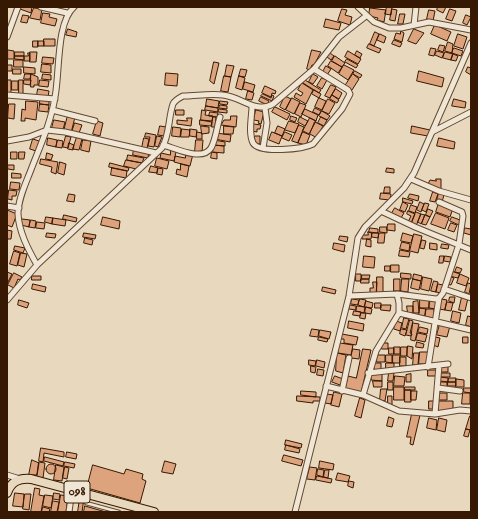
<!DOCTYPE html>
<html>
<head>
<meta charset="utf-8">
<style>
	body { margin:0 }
	#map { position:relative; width:478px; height:519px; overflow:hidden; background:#e8d9be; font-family:"IM FELL English",serif }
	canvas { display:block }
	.frame { position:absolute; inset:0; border:8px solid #371803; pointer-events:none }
</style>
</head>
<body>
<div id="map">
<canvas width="478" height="519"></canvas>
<div class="frame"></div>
</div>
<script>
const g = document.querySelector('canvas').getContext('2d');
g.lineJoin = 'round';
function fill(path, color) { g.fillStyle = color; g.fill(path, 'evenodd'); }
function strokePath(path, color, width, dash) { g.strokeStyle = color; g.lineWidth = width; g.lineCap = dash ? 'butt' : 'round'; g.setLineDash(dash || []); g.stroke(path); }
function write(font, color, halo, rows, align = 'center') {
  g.font = font + ' "IM FELL English",serif'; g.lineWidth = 4; g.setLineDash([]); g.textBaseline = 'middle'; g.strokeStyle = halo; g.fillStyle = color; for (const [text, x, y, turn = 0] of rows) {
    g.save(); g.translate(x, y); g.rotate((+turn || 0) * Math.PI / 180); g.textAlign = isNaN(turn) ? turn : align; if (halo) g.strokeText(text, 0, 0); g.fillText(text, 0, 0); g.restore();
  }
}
const building = new Path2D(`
	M21 7H32L31 13 20 9Z
	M387 7H392L391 15 385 14Z
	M438 7H446L443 13 437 10Z
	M34 8 42 9 40 20 30 18Z
	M370 8 386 10 384 22 377 20 378 18 369 16Z
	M342 9 347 10 345 15 352 17 350 25 338 21Z
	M392 9 397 10 395 21 390 20Z
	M450 9 456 11 452 21 446 19Z
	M429 10 435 11 433 21 427 19Z
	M43 13 50 14 49 17 57 19 55 26 41 23Z
	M400 14H405L403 24H398Z
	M23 15 29 16 27 23 21 22Z
	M466 15 471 17 467 25 463 23Z
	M326 19 341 23 339 30 324 27Z
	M435 25 451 32 447 41 431 34Z
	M68 29 77 32 76 37 66 35Z
	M414 29 424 33 416 44 408 41Z
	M401 31 404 33 402 42 394 39 396 33 400 34Z
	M375 32 379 34 374 46 370 44Z
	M380 34 386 37 384 43 377 40Z
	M458 34 467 37 463 49 454 46Z
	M44 39H55V46H44Z
	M394 40 402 43 400 47 392 44Z
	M33 41H38V47H33Z
	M38 41H44V46H38Z
	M448 42 453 44 452 53 445 51Z
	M369 44 381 49 379 53 367 48Z
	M440 45 445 46 443 52 438 50Z
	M431 48 436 49 434 56 429 55Z
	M454 48 463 51 461 56 452 53Z
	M8 50 14 51V59H8Z
	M312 50 321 52 314 65H312L310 70 307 69Z
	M348 51 361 59 358 64 345 57Z
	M357 51 362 54 360 58 355 55Z
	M437 51 444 53 442 58 435 55Z
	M15 52H24V56H15Z
	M30 52H37L36 62H30Z
	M445 52 453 54 451 60 443 58Z
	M28 53H30V61H24V56H28Z
	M330 53 334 56 331 60 327 57Z
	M453 54 458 56 456 61 451 60Z
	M15 56H24V60L15 59Z
	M335 56 345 63 342 67 332 61Z
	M43 57 54 58 53 64 42 63Z
	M347 59 358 65 356 68 345 62Z
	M14 60H23V67H14Z
	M331 61 342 67 338 73 328 66Z
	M214 62 219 63 214 84 210 81Z
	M42 64 51 65V73L41 72Z
	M7 65H12V71H7Z
	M227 65 234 66 231 77 225 76Z
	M344 65 354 70 348 80 339 74Z
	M326 66 331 69 327 75 323 72Z
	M24 67 35 68V74L24 73Z
	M468 67 471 68V75L466 72Z
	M13 69H21V74H13Z
	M241 69 247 70 245 77 239 76Z
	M355 71 362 75 360 78 353 74Z
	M419 71 444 78 442 87 417 81Z
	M166 73 178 74 177 86 165 85Z
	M25 74H31L30 79H24Z
	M31 74 38 77V85H34V87H31Z
	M43 74 51 75V80L42 79Z
	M313 74 318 77 313 84 309 82Z
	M353 74 359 79 352 90 345 86Z
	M224 76 231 77 228 92 221 91Z
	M239 76 245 78 242 90 236 88Z
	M322 78 327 80 322 89 317 86Z
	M7 80H11V94H7Z
	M19 80H23V94H19Z
	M24 80H31L30 85 24 84Z
	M40 80 49 81 48 87 39 86Z
	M305 80 321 90 319 93 303 83Z
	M12 81H18V90H12Z
	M245 82 255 85 253 92 243 89Z
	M302 83 313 90 306 104 294 97 296 93 301 96 303 93 298 90Z
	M331 85 336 87 330 98 325 96Z
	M265 86 276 91 275 94 272 93 271 97 262 93Z
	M38 89 49 91 48 97 37 95Z
	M336 89 342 93 339 99 332 95Z
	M314 90 321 94 319 98 312 94Z
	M248 91 254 93 252 100 246 99Z
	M263 94 271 98 272 95 274 96 272 101 261 96Z
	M332 95 339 100 337 103 330 99Z
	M285 96 291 99 285 110 280 107Z
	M261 97 269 101 267 105 259 101Z
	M292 98 300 102 294 114 286 110Z
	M319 98 326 101 322 110 315 107Z
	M207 99 219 101 218 108 206 106Z
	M328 99 335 103 329 114 322 111Z
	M454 99 466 102 465 108 452 106Z
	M40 100 49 101V105L40 104Z
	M26 101 38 102 36 120 25 118V121H21L22 109 25 110Z
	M220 101 228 102 227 105 220 104Z
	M300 103 306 105 301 117 295 114Z
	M9 104H15L14 119 8 118Z
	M40 104 49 105 48 112 39 111Z
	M220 105 227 106V109L219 108Z
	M206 106 218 108V112L205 110Z
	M275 107 290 114 287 120 272 112Z
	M315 108 321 111 319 115 313 112Z
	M219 109 227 110V113L218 112Z
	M305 109 318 115 316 121 302 114Z
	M176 110H184V115H176Z
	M202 110 206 111 205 115 213 116 212 121 201 120Z
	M256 110 264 112 261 124 258 123 259 121 254 120Z
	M322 111 330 116 327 120 319 116Z
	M210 112 218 113 217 117 209 116Z
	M68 115 75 117 71 133 64 131Z
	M231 116H237L236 127 221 125 224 120H230Z
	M291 116 297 118 295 122 290 120Z
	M213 117H216L215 127H212Z
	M300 117 308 121 305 126 298 122Z
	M321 117 327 120 324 126 318 123Z
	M187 118H192L191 126 177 124V120L187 121Z
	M310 118 316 121 309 134 303 131Z
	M54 120 65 122 63 130 52 128Z
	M200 120 212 122 211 126 200 125Z
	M97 121 103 123 100 136 93 134Z
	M289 121 299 124 295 133 285 130Z
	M315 122 323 126 317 138 310 134Z
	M75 123 82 125 79 133 72 132Z
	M254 124 261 125 260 129H257V132L252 131Z
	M299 125 304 127 298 143 292 141Z
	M160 126 166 127 164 136 158 135Z
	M201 126 209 127V133L202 134Z
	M224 126 234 127 233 134H224Z
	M278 126 285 129 282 136 275 133Z
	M412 126 430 130 428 136 411 133Z
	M173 127 181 128 180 137 172 136Z
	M182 129 190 130 189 137H181Z
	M190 129 197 130 196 137 190 136Z
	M197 132 202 133V139H197Z
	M272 132 282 136 279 144 269 140Z
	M285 132 292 135 289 141 282 138Z
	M303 132 310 135 306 145 298 143Z
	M146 133 156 135 154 147 148 146 150 137H145Z
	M216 133 231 135 230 142 215 139Z
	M66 136 71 137 68 148 63 147Z
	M157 136 162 137 158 147 155 146Z
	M255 136H260V144H254Z
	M77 137 82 139 79 150 73 149Z
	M48 138 57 140 56 147 47 145Z
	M144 138 149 139 147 149 142 148Z
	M439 138 455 142 454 149 437 146Z
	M33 139 39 141 36 151 30 149Z
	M58 140 63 141 62 148 56 147Z
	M83 140 91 141 89 152 81 150Z
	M196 140H203L202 152H195Z
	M214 140 225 142V146L214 145Z
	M69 143 74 145 73 150 68 149Z
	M213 145 224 146V153L212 152Z
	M134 149 149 152 148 158 133 155Z
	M171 150 176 152 174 161 160 158 161 153 170 155Z
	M11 152H17V159H11Z
	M19 152H25L24 159H19Z
	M212 152 217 153V159L211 158Z
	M47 153 53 155 51 160 46 159Z
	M186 153 193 154 190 166 174 162 175 156 185 158Z
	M128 155 144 158 142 163 127 160Z
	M157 158 169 161 167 169 155 166Z
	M41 159 58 162 56 174 51 172 52 167 40 164Z
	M126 160 142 163 136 169 124 166Z
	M60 162 66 164 64 175 58 173Z
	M110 163 129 168 128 171 109 167Z
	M181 164 189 166 187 177 176 174 177 169 180 170Z
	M8 165H14V170L8 169Z
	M151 166 158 168 157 173 149 172Z
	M112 168 127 171 126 178 111 175Z
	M158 168 163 169 162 175 157 174Z
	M387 168 394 169V173L386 172Z
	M12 173 21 174V178H12Z
	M436 179H441V190L427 186 430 180 436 181Z
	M11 182 20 183 19 190 10 189Z
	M385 187H390V193H384Z
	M9 190 17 191 16 196H12V200L8 199Z
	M433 192 438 194 435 202 430 201Z
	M381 193 391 194 390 200 380 199Z
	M439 193 444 195 442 202 437 200Z
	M69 194 75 195 74 202 67 201Z
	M410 194 419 196 418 201 408 198Z
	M403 198 413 201 412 204 403 202Z
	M403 202 408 205 405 212 400 210Z
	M420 202 424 204 421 212 417 210Z
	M425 203 429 204 426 212 422 210Z
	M439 203 453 208 450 217 436 212Z
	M411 205 417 207 415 213 409 211Z
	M395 208 404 213 401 218 392 213Z
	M428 209 433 211 430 217 426 215Z
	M7 210 17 214 12 227 7 225Z
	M408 211 415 214 411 224 408 222 411 216 407 214Z
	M416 212 421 214 416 226 411 224Z
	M436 213 449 218 445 229 431 224Z
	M421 214 425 215 421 224 418 222Z
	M64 215 77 218 76 222 63 219Z
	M425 215 430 217 426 225 422 224Z
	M46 217 53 218 52 224 45 222Z
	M103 217 120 221 119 229 101 225Z
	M452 217 460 220 459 225 450 221Z
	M53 218 66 220 65 226 52 224Z
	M22 219 30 220 29 227 21 225Z
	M31 220 36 221 35 228 29 227Z
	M37 222 45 223 44 229 36 228Z
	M451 223 457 225 454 232 448 230Z
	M388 224H395V231L387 230Z
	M380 227H387V233L380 232Z
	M370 228 378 229V233L369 232Z
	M465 228 471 229V235L464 233Z
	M7 230 12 231 11 239H7Z
	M368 232 372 233 371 239H362V235H368Z
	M47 233 56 234 55 238 46 237Z
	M84 233 96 235 95 239 83 237Z
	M372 233H379L378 238 372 237Z
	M379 233H385L384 243H378Z
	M403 233 413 236 411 243 401 241Z
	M414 234 422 236 418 253 410 251Z
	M340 236 348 237 347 242 339 240Z
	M85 238 93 240 92 245 84 243Z
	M367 239 371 240V247L366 246Z
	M422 240 426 241 424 249 420 248Z
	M402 242 410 244 409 251 400 249Z
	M334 243 345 245 344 252 333 249Z
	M430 243 437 244V250L430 249Z
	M442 244 449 245 448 249 441 248Z
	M15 246 25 248 23 253 14 250Z
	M400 250 410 252 409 257 399 256Z
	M14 251 20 253 17 266 10 264Z
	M21 253 27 254 24 267 18 265Z
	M364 256 375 257 374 268 363 267Z
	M440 256H444L443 263H439Z
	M445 256 451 257 450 262 444 261Z
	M391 265H399V272H391Z
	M385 266H390V271H385Z
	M457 267 462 269 460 273 455 272Z
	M451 271 460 274 458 278 449 276Z
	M7 272 12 274 7 284Z
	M14 273 22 277 20 280 18 279 14 288 8 285Z
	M401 273 411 274V279L401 278Z
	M356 274H361V281H356Z
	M414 274 422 276 421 281 413 279Z
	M460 274 469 278 466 286 457 283Z
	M362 275H370L369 279H362Z
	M32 276H41V280H32Z
	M449 276 454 278 451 285 446 284Z
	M377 277H383V293H377Z
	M423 277 432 279 429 291 421 289Z
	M361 279H369V283H361Z
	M394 279H400V291H394Z
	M402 279H409L408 292 401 291Z
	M413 279 421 281 419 290 411 288Z
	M434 281 438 282 436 292 431 291Z
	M373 282H377L376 294H370V288H373Z
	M468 283 471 284 469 294 465 292Z
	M33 284 46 287 45 292 32 289Z
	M438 284 443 285 441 293 436 292Z
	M323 287 336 290 335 294 322 291Z
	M450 297H455L454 303 449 301Z
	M462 297 468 298 465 311 459 310Z
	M352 299 359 300 358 305 351 304Z
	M360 299 366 300 364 307 358 305Z
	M420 299H429V308H420Z
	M441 299 447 300 445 310 439 309Z
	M19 300 29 303 27 308 18 305Z
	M366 301 373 303 372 308 365 307Z
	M418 301 419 313H413V302Z
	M430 301 437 302 436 309 429 308Z
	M447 302 453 303 451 311 445 310Z
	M375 303H381V308H375Z
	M350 305 356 306V310L349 309Z
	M381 305H391L390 311 381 310Z
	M357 306 365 307 364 313 356 311Z
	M407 306H413V313H408Z
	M366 307 372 309 371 314 365 313Z
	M420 308 426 309 425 316H419Z
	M426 309H434V312L437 313 436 318 425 317Z
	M354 311 361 312 360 316 353 315Z
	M453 311 461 313 459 323 451 321Z
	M361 313H366L365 319 360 318Z
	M468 316 471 317V327L466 325Z
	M404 318 409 319 406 329 402 328Z
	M410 320 413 321 410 333 412 334 411 336 406 335Z
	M349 321 364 324 363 331 348 328Z
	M396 321 402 323 400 331 394 329Z
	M413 323 419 324 415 341 411 340Z
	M440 324 450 326 447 337 437 335Z
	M420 327 428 329 427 334 418 332Z
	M312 329 319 330 318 337 310 336Z
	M401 329 407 330 405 336 400 334Z
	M320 330 331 332 329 339 319 336Z
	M418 333 427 335 425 342 416 340Z
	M342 334 358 337 356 345 344 343V339H341Z
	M319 337 328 339 327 342 318 340Z
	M435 337 440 338 438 347 433 345Z
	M463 337H468V343H463Z
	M417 342 424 344 423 348 416 347Z
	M340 343 353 345 351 355 338 353Z
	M382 343H388V349H382Z
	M408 346 413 347 412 359 407 356Z
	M394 347H400V354H394Z
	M401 347H407V356H401Z
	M389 348H394V354H389Z
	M353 349 360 350 359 359 351 358Z
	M363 349 371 350 361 393 345 389 348 376 356 378Z
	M420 352H428L427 364H419Z
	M337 353 346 355 343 373 336 371Z
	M414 353H419L418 365H413Z
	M377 355H385V362H377Z
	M386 355H392V363L386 362Z
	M393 355H400V363H393Z
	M400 357H406V366H400Z
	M309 360 316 361 315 366 309 365Z
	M317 360 325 362 324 368 316 366Z
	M373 363H381V370H375Z
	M386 363H394V370H386Z
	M442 365H448V372H441Z
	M311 366 316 367 315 373 311 372Z
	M318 369 324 370 323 376 317 375Z
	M428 370H438V376H428Z
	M382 373V381L371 380V374Z
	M389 373H394L393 381H388Z
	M441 373H450V377H440Z
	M411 374V382H406V375Z
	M335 376 343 379 340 385 332 382Z
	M395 376 405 377 404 386H394Z
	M440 377 448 378V382L440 381Z
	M449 378H456V382H448Z
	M456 379 464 380V387H456Z
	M373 381H382V387H374Z
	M388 382H393V390H388Z
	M440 382H447V387H440Z
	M448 382H456V386H448Z
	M394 387H404V400H394Z
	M405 387H415V390H405Z
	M464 388H471V393L464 392Z
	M381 389H387L385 401 380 400Z
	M405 390H411V402H405Z
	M301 391 316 392V397L301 395Z
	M411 391H417L416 400H411Z
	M334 392 342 394 339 407 331 405Z
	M438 393H447V400H438Z
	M463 393H470V404H462Z
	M327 394 333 395 331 404 325 403Z
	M297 396 320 397V401H313V403L297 401Z
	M388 396H392V405H388Z
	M360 398 365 400 361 418 355 416Z
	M429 401H434V409H429Z
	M437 401H453V410L437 412Z
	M412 414 420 415 413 445 410 444 411 437H407Z
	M470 416H471V430L466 429Z
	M389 417 394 419 392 427 387 426Z
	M429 418 437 420 436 430 427 428Z
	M439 418 447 420 445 432 437 430Z
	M466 429 470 430 468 437 464 436Z
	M286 440 302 444 301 448 285 445Z
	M286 445 300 449 299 453 285 450Z
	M41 448 64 452V457L44 453 43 462 39 461Z
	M67 452 77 454 76 459 66 457Z
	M284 455 303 460 301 466 282 461Z
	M45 457 64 462 63 466 44 461Z
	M32 460 39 463 37 475H29Z
	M165 461 176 464 173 474 162 472Z
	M320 461 334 464 333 470 319 468Z
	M39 462 45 463 43 478 37 477Z
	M65 462 75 464 74 468 64 466Z
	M46 469a5 5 0 1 1 10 0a5 5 0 1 1-10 0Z
	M56 465 64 467 62 481 54 480Z
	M93 465 124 474 126 469 143 474 142 479 146 481 140 503 87 488Z
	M65 467 69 468 67 479 63 478Z
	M310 467 317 468 315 480 307 479Z
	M318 469 324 470 323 477 317 475Z
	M325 470H329L328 478 324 477Z
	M338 473 350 476 348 482 336 480Z
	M317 476 332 479 331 483 316 480Z
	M349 481 354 482 353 488 348 486Z
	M35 488 40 489 39 495 44 496 41 512H31Z
	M15 493 24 494 23 507 13 506Z
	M54 493 60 494 59 500 53 499Z
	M25 494H31L29 510 23 509Z
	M45 495 53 496 51 508 43 506Z
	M61 495 68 496 66 512H58Z
	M80 498H84L82 512H78Z
	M53 501 59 502 57 512H51Z
	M85 506 106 512H84Z
	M43 507 50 509 49 512H42Z`);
const lane = new Path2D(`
	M86 503 119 512`);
const street = new Path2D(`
	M41 7 67 13
	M358 7 374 22 389 28H401L429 22 471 30
	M414 25 416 7
	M7 37 18 7
	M7 95 55 99
	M252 106C252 116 248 133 253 143 260 154 303 149 313 144L342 109 350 94 348 90 314 69
	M52 110 95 121
	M432 132 471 112
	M7 141 29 137 47 130 65 132 156 153
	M163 145C175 148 202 162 211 148 216 139 217 126 220 117
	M263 148 267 123 265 108
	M411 179 439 191 471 200
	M7 206 19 208
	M381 211 415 227 471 250
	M37 265C28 249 19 232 18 214 18 198 27 181 32 167 41 144 51 122 55 97 60 72 56 23 74 7
	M444 289 471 298
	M397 294 436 299 439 298 443 293 459 244 463 216 462 212 439 202
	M349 296 397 294 399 303V313L376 351 363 395
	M7 300 37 265 162 148C170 134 168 119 173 104 175 100 179 98 183 96 196 96 210 93 223 95 242 97 256 114 273 104L314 69 339 37 366 16
	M399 313 471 330
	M428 367 439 298
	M368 373 448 364
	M326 386 363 395 399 411 435 414 460 410 471 411
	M438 388 460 391
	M342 391 349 358
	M435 414 439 365
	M7 475 20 479
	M69 512 72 490
	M295 512 349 296 358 238 365 227 404 188 414 173 471 43`);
const primary = new Path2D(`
	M7 493C11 481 19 478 31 479L154 512`);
const shields = [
	[77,492,26]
];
const shieldNames = [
	["098",77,492]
];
fill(building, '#dda37c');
strokePath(building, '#371803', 1);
strokePath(lane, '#634832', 4.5);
strokePath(street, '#634832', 7);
strokePath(primary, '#371803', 10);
strokePath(lane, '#f0e6d5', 2.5);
strokePath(street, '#f0e6d5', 5);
strokePath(primary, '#e8d9be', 8);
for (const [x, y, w] of shields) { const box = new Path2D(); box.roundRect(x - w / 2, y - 11, w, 22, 3); g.fillStyle = '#f0e6d5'; g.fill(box); strokePath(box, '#371803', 1); }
write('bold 13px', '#371803', null, shieldNames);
</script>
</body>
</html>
